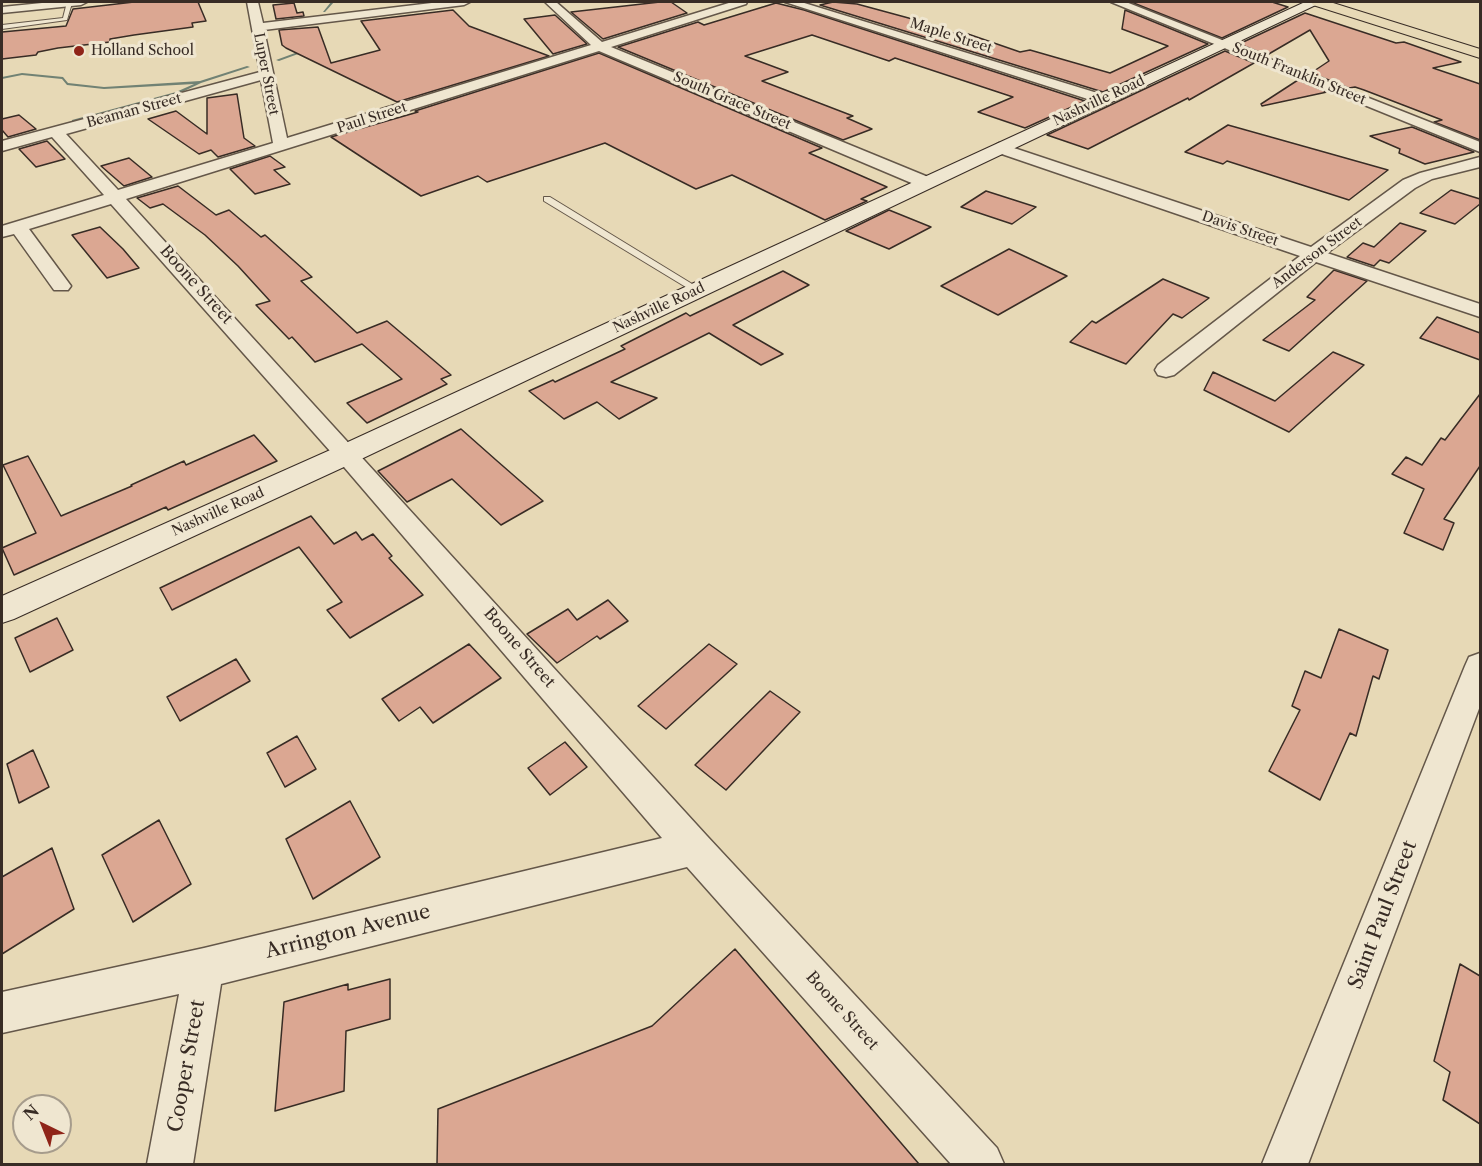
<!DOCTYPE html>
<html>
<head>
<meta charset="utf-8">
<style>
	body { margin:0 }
	#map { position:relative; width:1482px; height:1166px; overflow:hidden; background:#e7d9b6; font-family:"Libre Caslon Text",serif }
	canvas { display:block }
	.frame { position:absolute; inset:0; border:3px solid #382c25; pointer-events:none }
	.north { position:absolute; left:12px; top:1094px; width:60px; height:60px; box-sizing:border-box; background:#efe6d0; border:2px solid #a69c8c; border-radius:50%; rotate:317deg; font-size:16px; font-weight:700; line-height:24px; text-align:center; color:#382c25 }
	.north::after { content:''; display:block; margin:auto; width:21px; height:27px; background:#8f2418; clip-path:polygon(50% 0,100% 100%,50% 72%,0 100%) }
</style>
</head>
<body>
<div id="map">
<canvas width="1482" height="1166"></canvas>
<div class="frame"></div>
<div class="north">N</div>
</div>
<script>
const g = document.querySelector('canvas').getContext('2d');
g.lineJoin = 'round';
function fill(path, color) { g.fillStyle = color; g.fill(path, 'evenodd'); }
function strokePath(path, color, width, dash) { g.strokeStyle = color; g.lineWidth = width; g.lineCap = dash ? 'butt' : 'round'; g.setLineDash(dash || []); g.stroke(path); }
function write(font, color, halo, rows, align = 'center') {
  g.font = font + ' "Libre Caslon Text",serif'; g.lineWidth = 6; g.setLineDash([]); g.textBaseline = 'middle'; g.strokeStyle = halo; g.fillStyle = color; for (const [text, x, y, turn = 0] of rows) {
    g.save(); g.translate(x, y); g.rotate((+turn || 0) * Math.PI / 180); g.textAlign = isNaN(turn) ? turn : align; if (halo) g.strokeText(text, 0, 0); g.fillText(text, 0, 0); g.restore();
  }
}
const stream = new Path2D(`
	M331 2H334L325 12H323Z
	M306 49 309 50 279 61 276 60Z
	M247 66 250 67 201 83 178 94 74 122 72 121V120L176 92 194 84 104 89 67 85 62 79 22 75 2 79V77L22 73 63 77 68 83 104 87 200 81Z`);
const building = new Path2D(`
	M134 2H198L206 21 192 23 193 27 134 35 110 39V42L58 48 38 52 36 55 2 59V32L66 26 73 9Z
	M660 2H671L687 13 603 39 571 12Z
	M833 2 857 4 927 23 953 33 968 34 1020 52 1030 50 1110 73 1168 46 1122 29 1125 10 1208 44 1103 92 820 5Z
	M1131 2H1272L1288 7 1222 38Z
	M294 3 297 13 303 12 304 16 276 19 273 5Z
	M776 3 804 10 1085 101 1025 128 978 112 1013 97 895 58 889 61 812 35 745 56 788 72 762 81 853 116 847 118 872 129 843 140 618 47 698 22 704 25Z
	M453 10 469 26 549 56 397 102 286 48 282 45 279 30 318 27 331 63 380 50 361 21Z
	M1305 13 1396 43 1404 42 1461 62 1433 68 1480 84V140L1434 122 1442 120 1364 90 1355 87 1349 88 1311 73 1329 61 1310 30 1267 55 1239 44Z
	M555 15 587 44 553 54 524 19Z
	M1225 51 1254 63 1189 100 1188 98 1088 149 1047 135Z
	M599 53 822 148 809 153 887 187 861 199 867 201 825 220 732 175 696 189 605 143 487 182 478 176 421 196 331 137 418 112 415 111Z
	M1298 80 1327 92 1262 106 1261 104Z
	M237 94 244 138 255 146 218 157 211 150 199 154 148 119 176 111 207 134V98Z
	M19 115 36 129 8 137 2 130V119Z
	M1228 125 1317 150 1388 170 1349 200 1227 161 1223 164 1185 152Z
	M1412 127 1474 152 1425 164 1399 153 1400 149 1370 136Z
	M47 141 65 159 36 167 19 149Z
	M270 156 285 167 274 170 290 184 255 194 230 169Z
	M129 158 152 177 124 186 101 166Z
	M178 186 216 215 229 210 261 237 265 235 312 277 301 281 357 333 387 321 451 375 441 379 447 384 367 423 347 403 402 379 362 344 315 362 292 337 289 339 256 305 270 301 238 266 205 235 163 204 150 208 137 198Z
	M1451 190 1480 199V204L1455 224 1420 213Z
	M986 191 1036 207 1012 224 961 207Z
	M889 210 931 227 889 249 846 231Z
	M1400 223 1426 231 1389 263 1380 260 1374 266 1347 257 1363 243 1374 247Z
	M100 227 123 249 139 268 107 278 72 235Z
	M1009 249 1067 276 998 315 941 286Z
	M1334 270 1367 281 1289 351 1263 340 1315 300 1307 297Z
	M783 271 809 285 733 325 783 354 761 365 709 333 611 382 657 398 619 419 597 402 564 419 529 391 553 380 555 382 625 349 621 346 686 313 690 316Z
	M1163 279 1209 298 1182 318 1173 314 1126 364 1070 342 1092 321 1096 323Z
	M1437 317 1480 333V360L1420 338Z
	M1333 352 1364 365 1289 432 1204 390 1213 372 1275 401Z
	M1480 394V466L1444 519 1454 523 1443 550 1404 533 1424 489 1392 474 1406 457 1422 465 1441 438 1445 440Z
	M461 429 496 460 543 501 501 525 452 479 407 502 378 471Z
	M254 435 277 461 168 510 166 507 14 575 2 548 36 533 3 465 28 456 61 516 132 486 131 485 184 461 186 465Z
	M311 516 334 544 356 532 362 540 373 534 392 556 389 558 423 595 350 638 327 610 342 602 299 547 172 610 160 588Z
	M608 600 628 621 600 639 597 636 557 663 527 634 568 609 577 620Z
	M57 618 73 650 30 672 15 638Z
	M1339 629 1388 650 1379 679 1373 676 1356 736 1350 733 1320 800 1269 771 1300 710 1292 706 1305 671 1321 678Z
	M469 644 501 678 433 723 420 707 399 721 382 699Z
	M709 644 737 664 666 729 638 706Z
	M236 659 250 681 180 721 167 697Z
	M770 691 800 712 726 790 695 765Z
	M297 736 316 769 285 787 267 753Z
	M565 742 587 767 550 795 528 768Z
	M33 750 49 787 19 803 7 764Z
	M350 801 380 857 313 899 286 839Z
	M159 820 191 884 133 922 102 855Z
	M52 848 74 909 2 954V877Z
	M735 949 919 1164H437L438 1109 652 1026Z
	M1460 964 1480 976V1124L1443 1100 1450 1072 1434 1061Z
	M390 979V1019L346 1031 344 1091 275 1111 284 1002 348 984V990Z`);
const service = new Path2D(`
	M67 2 72 3 67 20 2 29V25L63 18Z
	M544 197H550L702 290 694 292 544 201Z`);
const minor = new Path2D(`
	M52 2H87L81 5 2 13V7Z
	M247 2H258L263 23 440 2H470L464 5 264 30 287 138 591 45 545 2H556L602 42 732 2H747L746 4 611 47 933 179 935 183 927 188 921 187 599 51 126 199 707 836 997 1148 1004 1164H951L687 867 221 984 193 1164H147L179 994 2 1033V992L204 948 662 838 338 460 111 204 29 229 71 286 68 290H54L14 234 2 237V226L104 195 52 137 2 151V141L260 72ZM261 80 273 143 118 190 66 134Z
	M785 2H801L1107 96 1109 99 1102 103 1097 102Z
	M1111 2H1126L1480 142V152Z
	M999 143 1311 247 1403 180 1420 173 1480 157V167L1432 179 1415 188 1327 253 1480 304V317L1316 262 1174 375 1166 377 1158 375 1155 370 1158 365 1300 256 993 151 991 148Z
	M1480 653V706L1308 1164H1262L1465 666 1469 657Z`);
const secondary = new Path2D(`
	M1305 2H1322L357 461 14 619 2 623V596L337 447Z`);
const primary = new Path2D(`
	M1311 2H1330L1480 49V58L1313 5Z`);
const markers = [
	[79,51,6,"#8f2418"]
];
const farStreetnames = [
	["Maple Street",951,36,18],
	["Luper Street",266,74,79],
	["South Franklin Street",1299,74,22],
	["South Grace Street",732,101,23],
	["Nashville Road",1099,101,-25],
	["Beaman Street",134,111,-15],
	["Paul Street",372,118,-18],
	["Davis Street",1240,229,19],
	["Anderson Street",1317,253,-37],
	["Nashville Road",659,308,-25],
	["Nashville Road",218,512,-24]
];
const farPoinames = [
	["Holland School",91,51]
];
const streetNames = [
	["Boone Street",196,285,48],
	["Boone Street",519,648,49],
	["Boone Street",842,1011,48]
];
const nearStreetnames = [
	["Saint Paul Street",1383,915,-69],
	["Arrington Avenue",348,932,-14],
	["Cooper Street",187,1066,-80]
];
fill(stream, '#718274');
fill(building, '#dba792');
strokePath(building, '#382c25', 1.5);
strokePath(service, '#645749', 2);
strokePath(minor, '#645749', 3);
strokePath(secondary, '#382c25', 2);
strokePath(primary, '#382c25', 2);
fill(service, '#efe6d0');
fill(minor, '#efe6d0');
fill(secondary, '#efe6d0');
fill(primary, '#e7d9b6');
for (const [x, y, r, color] of markers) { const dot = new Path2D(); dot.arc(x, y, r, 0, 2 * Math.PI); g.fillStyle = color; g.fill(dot); strokePath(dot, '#efe6d0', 2); }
write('14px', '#382c25', '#efe6d0', farStreetnames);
write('14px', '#382c25', '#efe6d0', farPoinames, 'left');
write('16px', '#382c25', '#efe6d0', streetNames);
write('20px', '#382c25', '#efe6d0', nearStreetnames);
</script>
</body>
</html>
